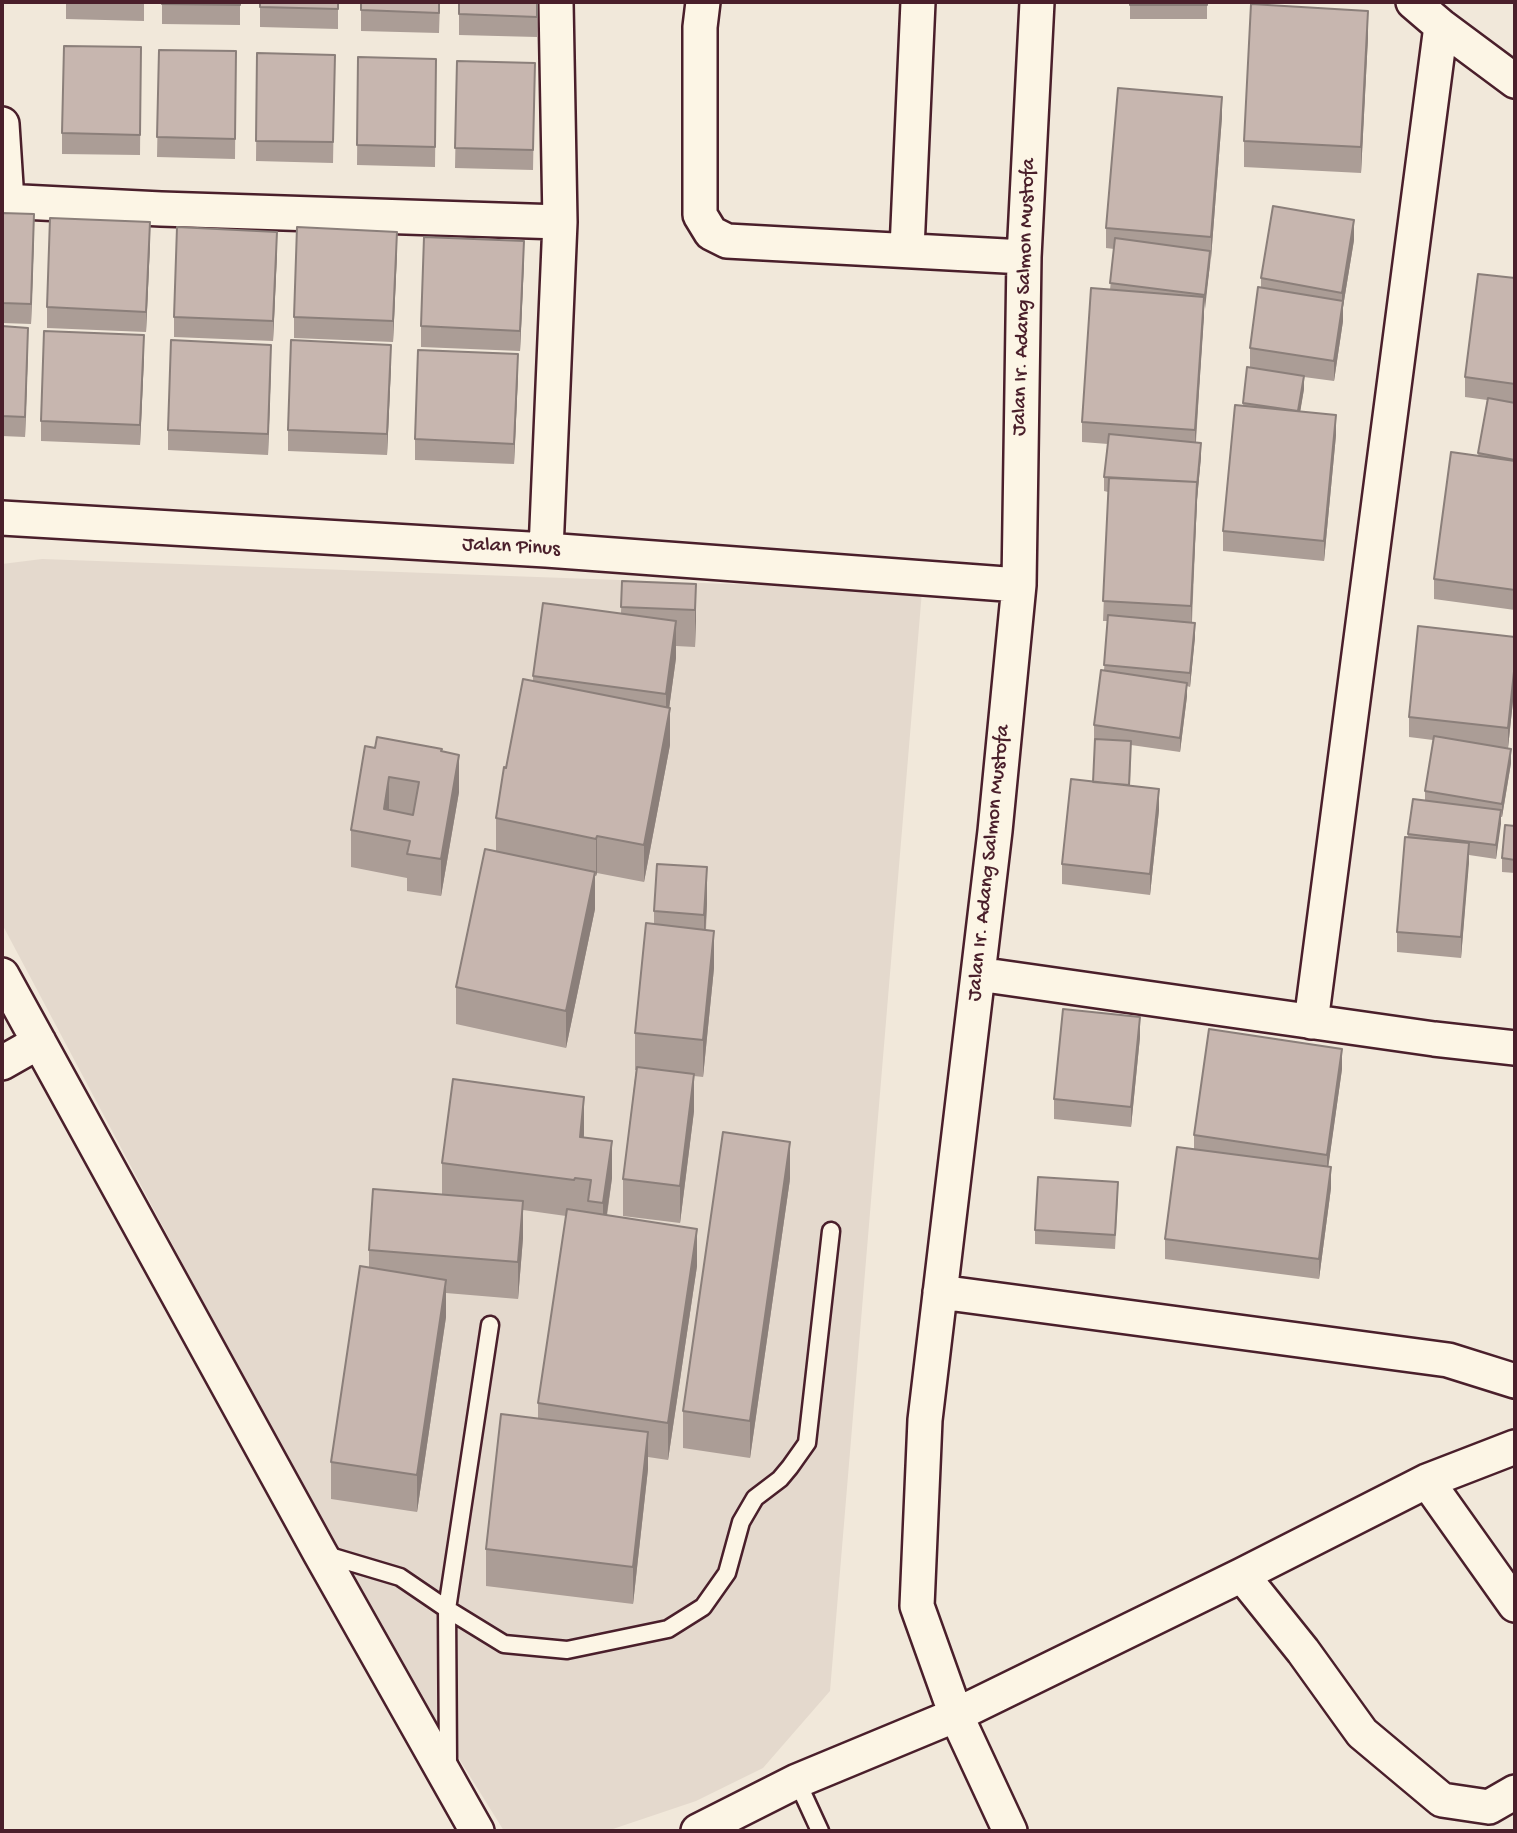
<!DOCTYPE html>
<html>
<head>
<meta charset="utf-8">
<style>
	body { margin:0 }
	#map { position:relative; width:1517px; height:1833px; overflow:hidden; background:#f1e8da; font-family:"Gochi Hand",sans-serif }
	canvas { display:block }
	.frame { position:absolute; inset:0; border:4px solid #4a1f2b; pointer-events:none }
</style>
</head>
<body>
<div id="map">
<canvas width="1517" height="1833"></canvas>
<div class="frame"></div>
</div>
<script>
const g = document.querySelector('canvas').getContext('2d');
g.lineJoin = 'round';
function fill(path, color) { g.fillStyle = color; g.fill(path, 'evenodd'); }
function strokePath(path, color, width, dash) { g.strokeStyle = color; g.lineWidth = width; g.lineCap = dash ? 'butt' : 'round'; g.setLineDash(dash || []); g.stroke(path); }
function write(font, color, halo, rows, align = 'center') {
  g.font = font + ' "Gochi Hand",sans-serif'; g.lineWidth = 5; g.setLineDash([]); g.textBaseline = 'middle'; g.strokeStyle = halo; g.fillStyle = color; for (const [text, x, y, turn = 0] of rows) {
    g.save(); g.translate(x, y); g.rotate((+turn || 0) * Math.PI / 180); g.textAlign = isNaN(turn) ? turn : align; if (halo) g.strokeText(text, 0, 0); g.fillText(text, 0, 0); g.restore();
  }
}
const built = new Path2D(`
	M42 559 922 591 830 1691 763 1768 696 1801 607 1831H504L369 1614 2 924V564Z`);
const lane = new Path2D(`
	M490 1325 447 1609 504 1644 567 1650 668 1629 703 1607 727 1573 741 1522 755 1498 780 1479 790 1467 807 1443 831 1231
	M323 1554 400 1577 447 1609 448 1764
	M797 1781 820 1831`);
const street = new Path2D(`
	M556 2 560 222
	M703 2 700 27V215L711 233 727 241 1024 257
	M1037 2 1024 257 1019 585 995 831 925 1420 917 1606 956 1715 1242 1575 1427 1481 1515 1447
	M1413 2 1441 26 1515 81
	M2 124 7 201
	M2 201 161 209 560 222 546 550
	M907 249 918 2
	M2 518 546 550 1019 585
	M978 974 1434 1039 1515 1048
	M2 975 320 1553 477 1831
	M1311 1022 1441 26
	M2 1063 39 1042
	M940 1292 1448 1360 1515 1381
	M1427 1481 1515 1605
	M1242 1575 1303 1651 1362 1733 1442 1800 1489 1807 1515 1792
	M698 1831 797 1781 956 1715 1010 1831`);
const wall = new Path2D(`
	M66 2H144V21L66 19Z
	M162 2H240V25L162 24Z
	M260 2H338V29L260 27Z
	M361 2H440L439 33 361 31Z
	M459 2H538L537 37 459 35Z
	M1130 2H1207V19H1130Z
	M1368 37 1361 173 1244 167V141Z
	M141 47 140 155 62 154V133Z
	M159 50 236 51 235 159 157 157Z
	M257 53 335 55 333 163 256 161Z
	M358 57 436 79 435 167 357 165Z
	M457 61 535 63 533 170 455 168Z
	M1222 117 1211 258 1204 309 1196 442 1201 457 1197 499 1192 622 1195 637 1190 687 1187 686V696L1180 752 1131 745 1130 786 1159 810 1150 895 1062 884V864L1093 782 1095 739H1094V725L1104 670 1108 621H1103L1108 492 1104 491V477L1108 444 1082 442V422L1110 290 1114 249 1106 248V228Z
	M2 213 34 235 31 324 2 323Z
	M1354 240 1343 307V321L1334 381 1304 377V389L1300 411 1336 435 1324 561 1223 551V531L1243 405 1247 367 1250 368V348L1261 288V278Z
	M150 243 146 332 47 328V307Z
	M277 252 273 341 174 337V317Z
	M397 252 393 342 294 338V317Z
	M524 261 520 351 421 347V326Z
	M1515 278V610L1434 599V579L1478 456 1487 400 1465 397V377Z
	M2 326 28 348 25 437 2 436Z
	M144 356 140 445 41 441V421Z
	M271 365 268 455 168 450V430Z
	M391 365 387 455 288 451V430Z
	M518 374 514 464 415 460V439Z
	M622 581 696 584 695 647 676 646V658L669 708 670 745 644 882 597 873 596 876H595V909L566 1048 456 1024V987L496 851V818L506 768 533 681V676L621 613Z
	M1515 637V682L1508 748 1498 747 1511 763 1502 817H1501L1496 859 1469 855 1461 958 1397 952V932L1408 834 1425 800V791L1433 740 1409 737V717Z
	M375 748 442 752 459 792 441 896 407 891V878L351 867V830Z
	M1515 826V873L1502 872V858Z
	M707 904 706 930 714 968 703 1077 694 1076V1111L680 1223 623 1216V1179L636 1070H635V1033L654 924V911Z
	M1140 1037 1131 1127 1054 1119V1099Z
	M1342 1069 1328 1167 1331 1188 1319 1279 1165 1259V1239L1194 1149V1135Z
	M584 1134V1138L612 1178 607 1216 697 1266 668 1460 648 1457V1469L633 1604 486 1586V1549L538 1419V1403L566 1216 523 1210V1238L518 1299 446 1293V1317L417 1512 331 1499V1462L369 1268V1250L442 1195V1163Z
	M790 1179 750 1458 683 1448V1411Z
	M1118 1196 1115 1249 1035 1244V1230Z`);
const shadedWall = new Path2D(`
	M1368 11V37L1361 173V147Z
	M1222 97V117L1211 258V237Z
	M34 214V235L31 324V304Z
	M1354 220V240L1343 307V321L1334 381V361L1342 308V293Z
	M150 222V243L146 332V312Z
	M277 232V252L273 341V321Z
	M397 232V252L393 342V321Z
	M524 241V261L520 351V331Z
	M1210 251V264L1205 309V295Z
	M1204 297V317L1195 450V430Z
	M28 328V348L25 437V417Z
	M144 335V356L140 445V425Z
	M271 345V365L268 455V434Z
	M391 345V365L387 455V434Z
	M518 354V374L514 464V444Z
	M1304 376V389L1298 425V411Z
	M1336 415V435L1324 561V541Z
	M1201 443V457L1197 500V486Z
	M1197 482V502L1191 626V606Z
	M696 584V621L695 647V610Z
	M676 621V658L666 731V694Z
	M1195 623V637L1190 687V673Z
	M1515 662V682L1508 748V728Z
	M1187 683V696L1180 752V738Z
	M670 708V745L644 882V845Z
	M1511 749V763L1502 817V804Z
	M459 755V792L441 896V859Z
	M389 777V814L384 809Z
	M1159 789V810L1150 895V874Z
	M1501 810V824L1496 859V845Z
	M597 836V873L596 876V839Z
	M1469 843V863L1461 958V937Z
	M707 867V904L704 952V915Z
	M595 872V909L566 1048V1011Z
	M714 931V968L703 1077V1040Z
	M1140 1017V1037L1131 1127V1107Z
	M1342 1049V1069L1327 1176V1155Z
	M694 1074V1111L680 1223V1186Z
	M584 1097V1134L580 1174V1137Z
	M612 1141V1178L603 1240V1203Z
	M790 1142V1179L750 1458V1421Z
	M1331 1167V1188L1319 1279V1259Z
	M523 1201V1238L518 1299V1262Z
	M697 1229V1266L668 1460V1423Z
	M446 1280V1317L417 1512V1475Z
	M648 1432V1469L633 1604V1567Z`);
const building = new Path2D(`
	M162 2H240V5L162 4Z
	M260 2H338V9L260 7Z
	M361 2H439V13L361 10Z
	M459 2H537V17L459 14Z
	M1130 2H1207V5H1130Z
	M1251 4 1368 11 1361 147 1244 141Z
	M64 46 141 47 140 135 62 133Z
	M159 50 236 51 235 139 157 137Z
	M257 53 335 55 333 142 256 141Z
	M358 57 436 59 435 147 357 145Z
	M457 61 535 63 533 150 455 148Z
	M1118 88 1222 97 1211 237 1106 228Z
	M1273 206 1354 220 1342 293 1261 278Z
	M2 213 34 214 31 304 2 303Z
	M50 218 150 222 146 312 47 307Z
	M177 227 277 232 273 321 174 317Z
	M297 227 397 232 393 321 294 317Z
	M424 237 524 241 520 331 421 326Z
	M1115 238 1210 251 1205 295 1110 283Z
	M1478 274 1515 278V384L1465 377Z
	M1258 287 1343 301 1334 361 1250 348Z
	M1091 288 1204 297 1195 430 1082 422Z
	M2 326 28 328 25 417 2 416Z
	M44 331 144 335 140 425 41 421Z
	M171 340 271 345 268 434 168 430Z
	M291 340 391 345 387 434 288 430Z
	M418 350 518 354 514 444 415 439Z
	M1247 367 1304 376 1298 411 1243 403Z
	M1488 398 1515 403V460L1478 453Z
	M1235 405 1336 415 1324 541 1223 531Z
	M1109 434 1201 443 1197 486V482L1104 477Z
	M1451 452 1515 461V590L1434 579Z
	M1109 478 1197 482 1191 606 1103 601Z
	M622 581 696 584 695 610 621 607Z
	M543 603 676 621 666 694 533 676Z
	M1108 615 1195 623 1190 673 1104 665Z
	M1418 626 1515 637V662L1508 728 1409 717Z
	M1101 670 1187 683 1180 738 1094 725Z
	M523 679 670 708 644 845 597 836 596 839 496 818 504 767 506 768Z
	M1434 736 1511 749 1502 804 1425 791Z
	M377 737 442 749 441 751 459 755 441 859 407 854 410 841 351 830 365 746 375 748ZM389 777 419 782 413 815 384 809Z
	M1095 739 1131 741 1129 785 1093 782Z
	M1071 779 1159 789 1150 874 1062 864Z
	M1413 799 1501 810 1496 845 1408 834Z
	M1505 825 1515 826V860L1502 858Z
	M1405 837 1469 843 1461 937 1397 932Z
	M485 849 595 872 566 1011 456 987Z
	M657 864 707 867 704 915 654 911Z
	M646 923 714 931 703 1040 635 1033Z
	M1063 1009 1140 1017 1131 1107 1054 1099Z
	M1209 1029 1342 1049 1327 1155 1194 1135Z
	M637 1067 694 1074 680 1186 623 1179Z
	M453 1079 584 1097 580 1137 612 1141 603 1203 588 1201 591 1180 575 1178 574 1180 442 1163Z
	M723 1132 790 1142 750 1421 683 1411Z
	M1177 1147 1331 1167 1319 1259 1165 1239Z
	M1038 1177 1118 1182 1115 1235 1035 1230Z
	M373 1189 523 1201 518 1262 369 1250Z
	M567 1209 697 1229 668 1423 538 1403Z
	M360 1266 446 1280 417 1475 331 1462Z
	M501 1414 648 1432 633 1567 486 1549Z`);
const streetNames = [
	["Jalan Ir. Adang Salmon Mustofa",1025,297,-88],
	["Jalan Pinus",511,548,3],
	["Jalan Ir. Adang Salmon Mustofa",990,863,-84]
];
fill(built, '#e4d9cd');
strokePath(lane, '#4a1f2b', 21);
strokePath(street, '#4a1f2b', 38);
strokePath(lane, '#fcf5e5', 16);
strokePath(street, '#fcf5e5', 33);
fill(wall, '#ab9d96');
fill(shadedWall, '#8b7f7a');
fill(building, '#c7b6af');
strokePath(building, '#8b7f7a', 2);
write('21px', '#4a1f2b', '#fcf5e5', streetNames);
</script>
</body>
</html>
